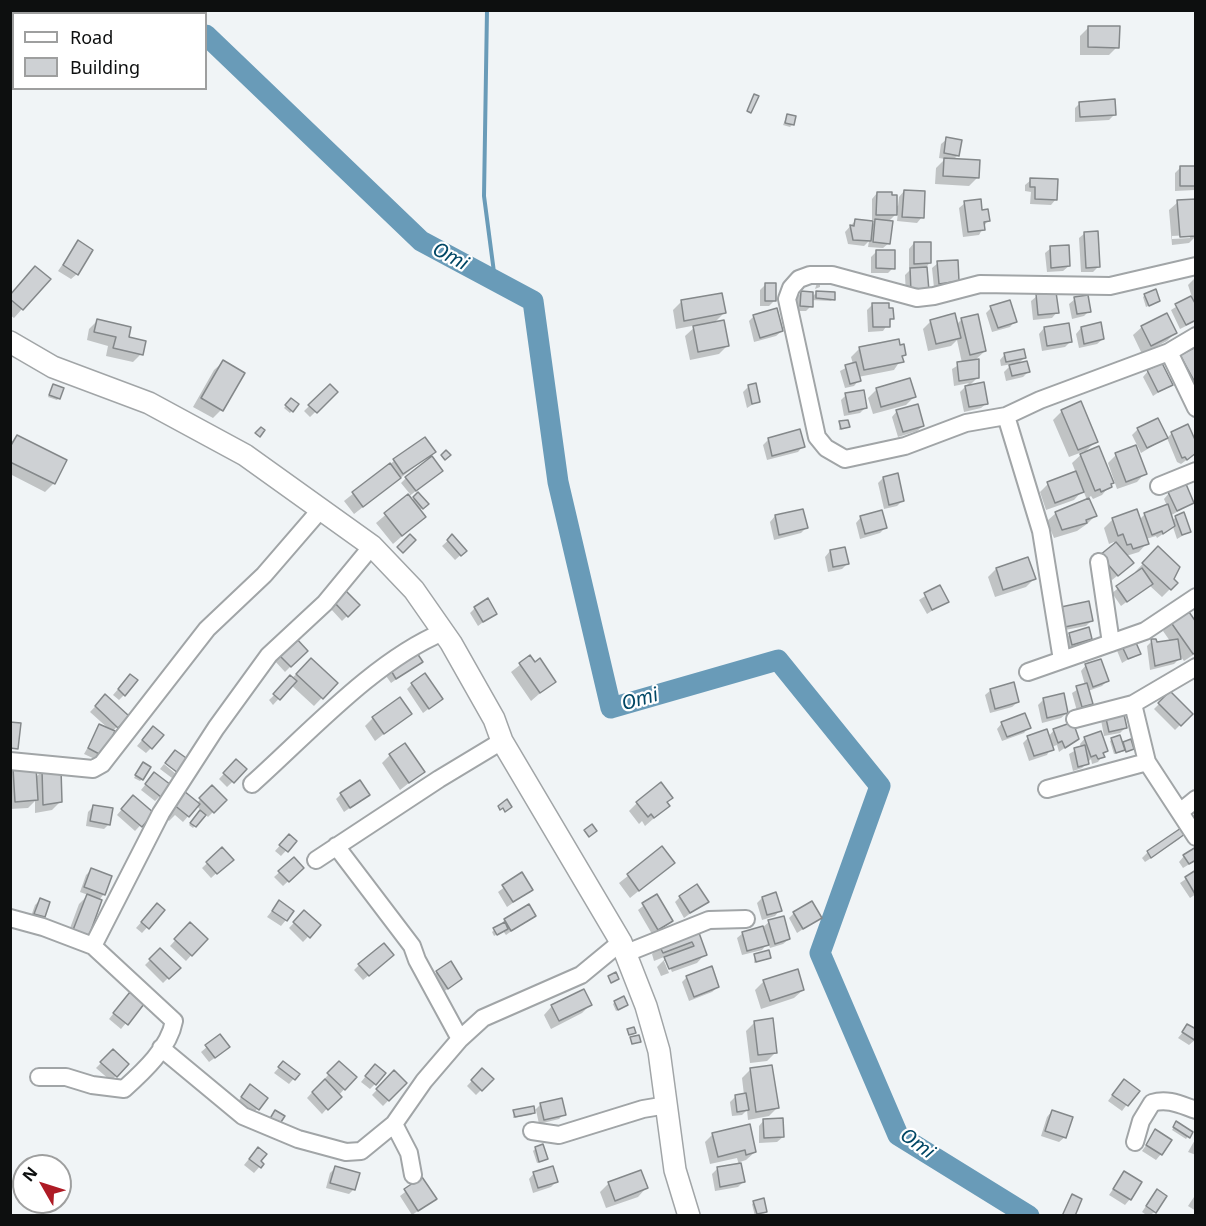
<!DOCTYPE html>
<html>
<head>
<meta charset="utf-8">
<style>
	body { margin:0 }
	#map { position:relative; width:1206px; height:1226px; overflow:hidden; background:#f0f4f6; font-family:"Noto Sans",sans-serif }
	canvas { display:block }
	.frame { position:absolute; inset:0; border:12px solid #0d0f0f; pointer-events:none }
	.legend { position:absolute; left:12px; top:12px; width:195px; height:78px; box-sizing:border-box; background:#fff; border:2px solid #9e9f9f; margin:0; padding:8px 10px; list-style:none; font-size:18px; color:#0d0f0f }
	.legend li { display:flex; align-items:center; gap:12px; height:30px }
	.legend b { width:30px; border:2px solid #9e9f9f }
	.north { position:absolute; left:12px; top:1154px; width:60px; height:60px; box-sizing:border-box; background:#fff; border:2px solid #9e9f9f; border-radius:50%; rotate:309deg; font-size:16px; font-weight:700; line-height:24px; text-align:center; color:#0d0f0f }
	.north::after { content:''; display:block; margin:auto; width:21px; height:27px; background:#ae1b25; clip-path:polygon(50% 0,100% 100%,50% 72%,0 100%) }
</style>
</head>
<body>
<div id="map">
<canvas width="1206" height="1226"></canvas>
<div class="frame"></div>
<ul class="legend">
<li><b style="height:8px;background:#fff"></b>Road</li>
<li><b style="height:16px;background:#ced1d4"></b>Building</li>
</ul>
<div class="north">N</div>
</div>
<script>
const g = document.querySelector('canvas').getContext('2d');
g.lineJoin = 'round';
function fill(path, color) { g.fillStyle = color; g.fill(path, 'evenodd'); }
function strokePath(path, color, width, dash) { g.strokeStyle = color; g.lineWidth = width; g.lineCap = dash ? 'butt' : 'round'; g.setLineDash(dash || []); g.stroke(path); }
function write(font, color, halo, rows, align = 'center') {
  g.font = font + ' "Noto Sans",sans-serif'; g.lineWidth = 4.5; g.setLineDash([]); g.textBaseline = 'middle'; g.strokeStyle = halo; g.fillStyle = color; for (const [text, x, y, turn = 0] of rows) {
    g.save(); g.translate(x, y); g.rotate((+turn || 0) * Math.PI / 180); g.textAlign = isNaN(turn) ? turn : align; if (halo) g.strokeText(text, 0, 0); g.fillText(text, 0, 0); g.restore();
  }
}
const shadow = new Path2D(`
	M1088 28 1117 47 1109 55H1080V36Z
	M1080 103 1115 114 1109 120 1075 122V108Z
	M787 115 793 124 790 127 783 125Z
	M947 139 958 155 953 160 978 177 969 186 935 184 936 168 945 159 939 158 941 144Z
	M1180 168H1196L1195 190 1175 191V173Z
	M1031 180 1056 199 1051 205 1030 204 1031 192 1025 191V185Z
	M904 191 922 217 917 223 897 221 898 212 888 222 889 243 883 248 868 247 869 241 864 246 848 244 845 232 855 221 871 226 877 220H872V199L877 193 898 206 899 197Z
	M1178 202 1196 213V236L1189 243 1172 245 1169 210ZM1190 235V238L1172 239V236Z
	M965 203 981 211 988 220 979 235 963 237 959 208Z
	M1085 233 1099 266 1093 272H1081L1079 238Z
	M78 242 77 274 71 279 58 271Z
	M914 243 930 262 906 297 905 275 912 268H909V249Z
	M1051 248 1069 266 1063 271 1047 272 1045 253Z
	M876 252 893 268 888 273H871V257Z
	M938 263 957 281 952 286 934 288 932 268Z
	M1196 277V321L1180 329 1171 310 1192 297 1188 285Z
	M817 283H820V287L815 289Z
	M766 284 774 301 769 306H760V290Z
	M802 292 812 297 817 292 833 299 831 301 811 300V306L806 311H795L796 298Z
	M10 295 22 309 14 318 10 315Z
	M1145 295 1158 301 1146 307 1143 297Z
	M1037 296 1057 312 1052 318 1033 320 1031 301Z
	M1075 299 1089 311 1084 316 1072 319 1069 304Z
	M681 302 724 313 713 324 727 346 719 354 690 360 685 336 697 325 676 329 673 310Z
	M872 305 892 318 883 331 868 332 867 310Z
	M991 308 1015 321 1010 327 992 332 986 313Z
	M754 316 782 331 776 336 754 342 749 321Z
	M962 319 985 351 974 361 978 377 969 386 987 403 981 408 964 412 960 392 969 383 954 386 952 369 962 363 957 340 951 346 928 351 923 329 931 321 956 325Z
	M98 320 127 338 141 354 133 362 106 356 108 346 87 340 89 329Z
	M1142 327 1175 333 1167 341 1142 354 1133 335Z
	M1044 328 1071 341 1065 347 1042 351 1039 334Z
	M1081 328 1103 339 1097 344 1079 348 1076 334Z
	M860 348 904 355 894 370 858 377 859 380 854 386 845 388 840 371 853 364 851 357Z
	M1196 349V392L1173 365 1181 357Z
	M1005 354 1024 358 1017 365 1028 372 1023 377 1006 381 1004 372 1012 364 1001 366 1000 360Z
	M223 362 243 373 221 410 213 418 193 407 214 370Z
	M1148 371 1171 384 1153 396 1143 377Z
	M53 386 59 398 57 400 48 397Z
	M330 386 336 392 310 417 304 411Z
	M749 386 758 401 747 408 743 392Z
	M877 389 914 397 906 405 873 414 868 398Z
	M846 395 866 407 860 413 844 416 841 400Z
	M291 400 297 404 290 413 284 408Z
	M897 411 923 426 917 431 898 437 892 417Z
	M1062 411 1096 441 1083 454 1112 483 1102 495 1093 499 1091 496 1088 498 1095 516 1087 524 1077 531 1054 538 1047 521 1056 513 1087 500 1083 490 1074 500 1046 510 1040 492 1048 484 1076 473 1072 463 1085 451 1069 457 1053 420Z
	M840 423 848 427 839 430Z
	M1138 429 1166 438 1141 453 1132 435Z
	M1172 433 1196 453 1181 464 1177 462 1167 438Z
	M17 437 54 483 45 492 10 474V443Z
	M768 440 803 446 798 452 767 460 763 445Z
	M434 452 354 514 344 501 394 461Z
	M1116 455 1145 473 1137 482 1117 489 1108 463Z
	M436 476 408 497 411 501 418 495 427 504 419 511 424 517 393 544 376 523 410 494 401 483 406 478Z
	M883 478 902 501 897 506 884 509 878 483Z
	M1169 493 1192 503 1170 516 1172 521 1176 517 1189 532 1177 539 1173 527 1157 538 1156 536 1146 539 1147 543 1139 552 1126 556 1127 568 1112 580 1095 562 1115 544 1114 542 1109 544 1104 528 1112 520 1136 511 1139 520 1145 514 1167 506 1164 499Z
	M775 516 806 528 801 533 774 540 770 522Z
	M861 517 885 528 880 533 860 539 856 523Z
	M452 537 465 551 455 560 442 546Z
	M1158 548 1176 583 1162 597 1149 585 1121 606 1112 593 1137 574 1135 572Z
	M830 551 847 564 842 569 828 572 825 557Z
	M996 569 1034 579 1026 587 995 597 988 577Z
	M939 587 947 601 927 614 919 600Z
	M346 593 358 605 342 621 330 608Z
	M1088 603 1091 621 1086 626 1060 631Z
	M475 608 495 613 478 626 470 613Z
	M1171 622 1196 624V653L1184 661 1178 653 1179 659 1174 664 1150 670 1147 646 1152 641 1156 644 1170 641 1163 631Z
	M1070 634 1091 638 1085 643 1067 649 1065 640Z
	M1132 638 1139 653 1122 663 1116 648Z
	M295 639 306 651 285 672 274 660Z
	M530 657 554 681 531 701 511 672Z
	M311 660 336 683 314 706 291 685 273 705 269 700Z
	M421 662 391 683 384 673Z
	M1086 665 1107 681 1102 686 1088 691 1091 703 1077 711 1072 693 1085 685 1081 671Z
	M125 681 124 695 119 700 113 695Z
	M412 684 441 699 423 713 407 689Z
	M991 690 1018 702 1012 707 990 713 985 695Z
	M1170 693 1191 714 1175 730 1154 709Z
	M105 696 127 716 112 732 97 760 84 754 100 726 110 730 90 712Z
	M1043 700 1067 713 1061 718 1042 723 1038 705Z
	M1122 711 1126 727 1120 733 1104 736 1101 720Z
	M410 713 375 741 365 726 373 718Z
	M1002 723 1029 727 1024 733 1002 741 997 729Z
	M1054 730 1077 739 1059 752 1057 745 1051 747 1047 755 1029 761 1023 743 1028 738 1048 737Z
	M148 733 151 748 146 753 137 746Z
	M1085 738 1106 751 1098 762 1092 764 1091 759 1082 768 1073 771 1069 754 1081 747 1080 744Z
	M1112 739 1122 746 1124 743 1133 749 1114 754 1110 741Z
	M390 755 423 772 400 790 382 763Z
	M236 761 245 770 227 787 219 779Z
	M164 764 176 774 172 778 160 769Z
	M141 766 142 779 140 781 134 778Z
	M13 770 35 778 42 771 60 802 52 810 35 813V801L28 808 10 809V773Z
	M149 780 160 796 155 801 141 790Z
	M212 787 225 800 208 817 205 814 193 828 189 825 201 811 197 806 183 822 175 815 169 821 165 817 179 798 197 803Z
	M341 794 368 795 344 812 336 799Z
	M128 802 152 813 135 831 117 815Z
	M637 803H665L668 806 645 826 642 821 639 824 629 811Z
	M94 806 109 824 104 829 86 826 88 812Z
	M1180 830 1184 834 1178 840 1145 862 1142 858 1148 852Z
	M284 841H295L281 856 275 851Z
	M222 849 231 860 211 878 202 868Z
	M662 849 673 863 630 898 619 883Z
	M1184 856 1196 860 1183 868 1179 862Z
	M294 859 302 868 283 886 274 877Z
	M91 870 104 894 66 939 79 904 88 895 80 892 86 875Z
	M1196 872V894L1190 898 1180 883Z
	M521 875 531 890 507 907 498 892Z
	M656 896 671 921 652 934 638 910Z
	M680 897 707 901 684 918 675 902Z
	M762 898 780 910 775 916 762 920 757 903Z
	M40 900 44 917 38 922 30 919 35 905Z
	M279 902 286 920 281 926 267 917Z
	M152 910H163L142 933 136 928Z
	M304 912 319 925 303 942 289 928Z
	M794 913 820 918 797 933 789 918Z
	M534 915 506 935 503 931 494 936 492 932 505 920Z
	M769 922 789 939 783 944 770 948 768 943 762 950 742 955 737 938 743 933 763 927Z
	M190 924 206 939 186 961 170 946Z
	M697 932 705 954 697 963 672 972 667 961H664L669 973 661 976 657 967 669 955 654 961 652 954 660 946Z
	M160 950 178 968 163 983 145 965Z
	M755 956 770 957 754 963Z
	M387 960 363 980 354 970 359 965Z
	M437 972 461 979 442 993 432 977Z
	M687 977 718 987 712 992 689 1001 682 982Z
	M764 981 803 990 794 998 761 1009 755 990Z
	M125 999 142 1004 121 1029 109 1019Z
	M615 1002 626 1005 616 1011 613 1004Z
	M590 1005 582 1013 551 1029 544 1015 552 1006Z
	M755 1022 776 1052 767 1061 750 1063 746 1031Z
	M1188 1026 1195 1040 1189 1045 1178 1038Z
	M220 1036 223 1052 209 1062 201 1052Z
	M113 1051 127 1064 111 1081 96 1068Z
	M283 1063 297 1075 289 1084 274 1073Z
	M339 1063 355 1077 322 1114 307 1098Z
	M482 1070 492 1079 476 1095 467 1086Z
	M750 1070 777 1108 769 1116 748 1120 747 1110 742 1115 732 1116 730 1102 735 1097 744 1095 742 1078Z
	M370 1071 375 1084 370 1089 361 1082Z
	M394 1072 405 1083 383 1106 372 1095Z
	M1119 1086 1137 1091 1122 1111 1108 1101Z
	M245 1092 266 1098 252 1115 237 1103Z
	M541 1104 564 1114 559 1119 539 1124 536 1110 531 1115 513 1118 514 1111 533 1112Z
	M1052 1111 1065 1137 1059 1142 1041 1136 1047 1117Z
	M764 1120 783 1137 777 1142 759 1143V1126Z
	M1175 1125 1191 1132 1186 1139 1172 1130Z
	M1156 1131 1161 1154 1156 1160 1142 1151Z
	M713 1134 755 1152 746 1160 740 1162 743 1182 738 1187 715 1191 712 1174 718 1168 739 1165 737 1158 710 1164 705 1142Z
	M1196 1138V1155L1188 1152Z
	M535 1149 546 1158 544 1161 537 1163 533 1151Z
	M253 1154 262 1164 254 1173 244 1165Z
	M335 1168 354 1189 349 1194 326 1188 330 1173Z
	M534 1173 557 1181 551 1187 533 1193 529 1179Z
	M1124 1173 1130 1199 1125 1205 1109 1195Z
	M422 1179 435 1199 412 1215 400 1196Z
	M609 1183 646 1188 638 1197 606 1208 600 1192Z
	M1196 1194V1211L1188 1206Z
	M1152 1197 1155 1212 1148 1216 1142 1212Z
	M754 1202 766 1211 755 1216 752 1204Z`);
const stream = new Path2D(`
	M487 10 484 196 495 280`);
const river = new Path2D(`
	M179 10 182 14
	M206 35 421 241 533 301 558 482 611 708 778 660 880 786 820 953 898 1135 1029 1216`);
const building = new Path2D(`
	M1088 26H1120L1119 48 1088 47Z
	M754 94 759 96 751 113 747 111Z
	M1115 99 1116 115 1080 117 1079 102Z
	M787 114 796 116 794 125 785 123Z
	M946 137 962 140 959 156 944 153Z
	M944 158 980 160 979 178 943 176Z
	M1180 166H1196V186H1180Z
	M1030 178 1058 179 1057 200 1035 199V187H1030Z
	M904 190 925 191 924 218 902 217Z
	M877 192H892V195H897V215H876Z
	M981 199 982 210 988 209 990 221 984 222 985 230 968 232 964 201Z
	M1196 199V236L1180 237 1177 200Z
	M855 219 873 221 871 241 853 240 850 225 854 226Z
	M875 219 893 221 890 244 873 242Z
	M1098 231 1100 267 1086 268 1084 232Z
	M78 240 93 250 78 275 63 265Z
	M914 242H931V263L914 264Z
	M1069 245 1070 266 1051 268 1050 246Z
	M876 250H895V269L876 268Z
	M958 260 959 281 939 284 937 261Z
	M35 266 51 279 23 310 10 299V295Z
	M927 267 929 291 911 292 910 268Z
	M765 283H776V301H765Z
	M1156 289 1160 301 1149 306 1144 294Z
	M801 291 813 292V307L800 306Z
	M816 291 835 292V300L816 298Z
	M1056 292 1059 313 1038 315 1036 294Z
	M722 293 726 313 684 321 681 300Z
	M1088 295 1091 312 1077 314 1074 297Z
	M1191 296 1196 305V320L1186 325 1175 304Z
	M1010 300 1017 322 998 328 990 306Z
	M872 303H889V308H893L894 319H890V327H873Z
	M777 308 783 331 760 338 753 315Z
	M955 313 961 338 936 344 930 320Z
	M1167 313 1177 333 1151 346 1141 326Z
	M978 314 986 351 970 355 961 318Z
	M97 319 131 327 129 337 146 341 143 355 113 348 116 337 94 332Z
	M724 320 729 346 698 352 693 326Z
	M1101 322 1104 339 1084 344 1081 327Z
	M1069 323 1072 342 1047 346 1044 327Z
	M899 339 900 345 904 344 906 355 902 356 904 362 864 370 859 347Z
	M1196 347V384L1180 355Z
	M1024 349 1026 358 1006 362 1004 353Z
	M979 359V378L959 381 957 362Z
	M223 360 245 373 223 411 201 398Z
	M1027 361 1030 372 1012 376 1009 365Z
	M856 362 861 381 850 384 845 365Z
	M1162 363 1173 385 1158 392 1147 370Z
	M910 378 916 397 881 407 876 388Z
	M984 382 988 404 969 407 965 386Z
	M756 383 760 402 752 404 748 385Z
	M53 384 64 388 60 399 49 395Z
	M330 384 338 392 317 413 308 405Z
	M864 390 867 408 849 412 845 393Z
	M291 398 299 404 293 412 285 405Z
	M1081 401 1098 442 1078 450 1061 410Z
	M918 404 924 426 903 432 896 410Z
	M1158 418 1168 438 1147 448 1137 428Z
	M848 420 850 427 841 429 839 421Z
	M1188 424 1196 442V453L1187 460 1185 457 1182 458 1171 432Z
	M261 427 265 430 260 437 255 433Z
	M800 429 805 447 772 456 768 438Z
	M17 435 67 460 55 484 10 462V447Z
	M425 437 436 452 403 474 393 459Z
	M1136 445 1147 474 1126 482 1115 453Z
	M1099 446 1114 483 1111 484 1112 487 1101 492 1100 489 1095 491 1080 454Z
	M446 450 451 455 445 460 441 455Z
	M432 456 443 471 416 491 405 477Z
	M390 463 401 478 363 507 352 492Z
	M1076 471 1084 492 1055 503 1047 482Z
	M898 473 904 501 889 505 883 477Z
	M1186 484 1194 503 1177 511 1168 492Z
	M418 492 429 504 423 509 413 497Z
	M408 494 426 517 402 536 384 513Z
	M1089 498 1097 516 1086 520 1087 523 1062 530 1055 512Z
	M1168 504 1175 526 1163 534 1162 531 1152 535 1144 513Z
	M803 509 808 528 779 535 775 515Z
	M1137 509 1149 544 1133 549 1131 544 1127 545 1123 534 1118 536 1112 518Z
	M882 510 887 528 865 534 860 516Z
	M1184 512 1191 532 1182 535 1175 516Z
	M410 534 416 540 403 553 397 547Z
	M452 534 467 551 461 556 447 540Z
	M1116 542 1134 563 1118 576 1100 555Z
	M1158 546 1180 567 1174 579 1178 583 1171 590 1142 563Z
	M845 547 849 564 833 567 830 550Z
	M1028 557 1036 579 1003 590 996 568Z
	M1142 568 1153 584 1127 602 1116 586Z
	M940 585 949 602 932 610 924 593Z
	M346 591 360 605 348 617 334 602Z
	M488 598 497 614 483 622 474 607Z
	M1089 601 1093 621 1065 627 1061 607Z
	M1187 609 1196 622V652L1193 654 1170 621Z
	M1089 627 1092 639 1072 645 1069 633Z
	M1133 636 1141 654 1128 659 1120 642Z
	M295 637 308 651 291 667 278 654Z
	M1151 639H1156L1157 642 1178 639 1181 659 1155 666Z
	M415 650 423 662 396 679 389 667Z
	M530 655 535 662 540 658 556 682 540 693 519 663Z
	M311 658 338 683 323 699 296 674Z
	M1101 659 1109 681 1093 687 1085 664Z
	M425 673 443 699 429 709 411 683Z
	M130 674 138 680 125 696 118 689Z
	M290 675 297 681 280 700 273 694Z
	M1014 682 1019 702 995 709 990 689Z
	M1087 683 1093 704 1082 707 1076 686Z
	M1170 691 1193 714 1181 726 1158 703Z
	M1064 693 1068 713 1047 718 1043 698Z
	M105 694 129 716 118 728 95 706Z
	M400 697 412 714 384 734 372 717Z
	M1123 710 1127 728 1109 732 1105 714Z
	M1025 713 1031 728 1007 737 1001 722Z
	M10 722 21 723 18 749 10 748Z
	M1073 722 1079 739 1065 748 1062 741 1058 743 1053 729Z
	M99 724 115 731 103 756 88 748Z
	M153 726 164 735 152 749 142 740Z
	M1047 729 1054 750 1034 756 1027 736Z
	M1101 731 1108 751 1103 753 1105 757 1098 759 1096 755 1091 757 1084 737Z
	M1120 735 1125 750 1116 753 1111 738Z
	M1131 739 1134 749 1126 752 1123 742Z
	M405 743 425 772 409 783 389 754Z
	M1085 745 1089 764 1078 767 1074 748Z
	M175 750 189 760 178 773 165 763Z
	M236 759 247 769 234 783 223 773Z
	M143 762 151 767 143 780 135 775Z
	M36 767 38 800 15 802 13 768Z
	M61 769 62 802 43 805 42 770Z
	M154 772 171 785 161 797 145 784Z
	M360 780 370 795 350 808 340 793Z
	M661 782 673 798 667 802 670 806 654 818 651 814 648 817 636 802Z
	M212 785 227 800 214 813 199 798Z
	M184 791 200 804 189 817 173 804Z
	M133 795 154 813 142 827 121 809Z
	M507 799 512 807 505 812 503 808 500 810 498 806Z
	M93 805 113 808 110 825 90 821Z
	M200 810 206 815 196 827 190 823Z
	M592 824 597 831 589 837 584 830Z
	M1181 828 1185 834 1151 858 1147 851Z
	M289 834 297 841 288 852 279 845Z
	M662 846 675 863 639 891 627 874Z
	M222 847 234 860 217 874 206 862Z
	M1196 847V860L1189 864 1183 855Z
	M294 857 304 868 289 882 278 871Z
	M91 868 112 876 105 895 84 887Z
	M1196 870V894H1195L1185 877Z
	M522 872 533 890 513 902 502 885Z
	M697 884 709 902 690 913 679 896Z
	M776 892 782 911 767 915 762 897Z
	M87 894 102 900 89 936 73 930Z
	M657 894 673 921 658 930 642 903Z
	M40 898 50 902 45 917 34 914Z
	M279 900 294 911 287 921 272 911Z
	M812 901 822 918 803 929 793 912Z
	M157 903 165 910 149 929 141 922Z
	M529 904 536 916 511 931 504 919Z
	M304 910 321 925 310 938 293 922Z
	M784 916 790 939 775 944 768 920Z
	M190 922 208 939 192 956 174 939Z
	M505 922 508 929 497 935 493 928Z
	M763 926 769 945 747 951 742 932Z
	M698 930 707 955 669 969 664 957 694 946 692 942 663 953 659 945Z
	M384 943 394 955 369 976 358 964Z
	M160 948 181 968 169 979 149 959Z
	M769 950 771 958 756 962 754 954Z
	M451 961 462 979 448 989 436 971Z
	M712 966 719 987 694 997 686 976Z
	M798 969 804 990 770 1001 763 980Z
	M616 972 619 979 611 983 608 976Z
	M584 989 592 1005 559 1021 551 1005Z
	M130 992 144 1004 128 1025 113 1013Z
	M624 996 628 1005 618 1010 614 1001Z
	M773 1018 777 1053 758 1055 754 1021Z
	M1187 1024 1196 1029V1041L1182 1032Z
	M634 1027 636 1033 629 1035 627 1029Z
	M220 1034 230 1047 215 1058 205 1045Z
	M639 1035 641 1042 632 1044 630 1037Z
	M113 1049 129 1064 117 1077 100 1062Z
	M283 1061 300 1074 295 1080 278 1067Z
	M339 1061 357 1077 345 1090 327 1073Z
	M375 1064 386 1073 376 1085 365 1076Z
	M772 1065 779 1108 756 1112 750 1068Z
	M482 1068 494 1079 482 1091 471 1080Z
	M394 1070 407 1083 389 1101 376 1089Z
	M325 1079 342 1097 328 1110 312 1092Z
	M1124 1079 1140 1091 1128 1106 1112 1095Z
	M250 1084 268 1098 259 1110 241 1097Z
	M746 1093 749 1110 737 1112 735 1095Z
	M562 1098 566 1115 544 1120 540 1103Z
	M534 1106 535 1113 515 1117 513 1110Z
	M275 1110 285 1116 277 1128 268 1122Z
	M1052 1110 1073 1117 1066 1138 1045 1131Z
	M783 1118 784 1137 764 1138 763 1119Z
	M1176 1121 1193 1132 1190 1138 1173 1127Z
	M750 1124 756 1152 746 1155 745 1150 718 1157 712 1133Z
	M1155 1129 1172 1140 1162 1155 1146 1145Z
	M543 1144 548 1159 539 1162 535 1147Z
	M258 1147 267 1154 261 1161 264 1164 261 1168 249 1159Z
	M741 1163 745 1182 720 1187 717 1167Z
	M335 1166 360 1173 355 1190 330 1183Z
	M553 1166 558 1182 538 1188 533 1172Z
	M641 1170 648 1188 615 1201 608 1182Z
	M1124 1171 1142 1182 1131 1200 1113 1189Z
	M422 1177 437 1199 418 1211 404 1189Z
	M1157 1189 1167 1196 1156 1213 1146 1206Z
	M1072 1194 1082 1199 1075 1216H1062Z
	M764 1198 767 1212 757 1214 753 1201Z`);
const minor = new Path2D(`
	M1196 266 1110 286 980 284 934 296 917 298 832 275H810L799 279 791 288 787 299 817 437 826 448 845 459 905 446 966 423 1006 416 1040 400 1169 352 1196 336
	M1169 352 1196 408
	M1006 416 1041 531 1062 660
	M1159 486 1196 471
	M1099 562 1111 643
	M1028 672 1145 631 1196 597
	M1133 704 1147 762 1196 837
	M1075 719 1133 704 1196 667
	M10 761 93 769 102 764 207 629 264 575 321 509
	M252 784C308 734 375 660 443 632
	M1047 789 1147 762
	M1180 812 1196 799
	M336 846 412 946 417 960 460 1039
	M316 860 439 779 502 741
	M10 918 43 927 93 946 161 813 216 728 269 655 325 603 372 546
	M624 954 709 920 746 919
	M161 1048 243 1116 298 1139 346 1152 361 1151 394 1124 424 1081 460 1039 483 1018 581 975 621 942
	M39 1077H66L92 1085 124 1089C144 1071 169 1048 174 1021L93 946
	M394 1124 409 1153 413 1175
	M532 1131 559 1135 643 1109 667 1105
	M1135 1142 1141 1121 1152 1103C1168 1098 1181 1105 1196 1110`);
const major = new Path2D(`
	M10 342 53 367 149 403 245 455 372 546 414 590 451 643 494 719 502 741 621 942 646 1006 659 1051 675 1170 689 1216`);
const waterNames = [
	["Omi",450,257,28],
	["Omi",640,700,-16],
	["Omi",917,1144,36]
];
fill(shadow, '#0003');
strokePath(stream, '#699bb8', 4);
strokePath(river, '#699bb8', 21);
fill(building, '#ced1d4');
strokePath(building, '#84888a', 1.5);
strokePath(minor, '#a1a5a7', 20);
strokePath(major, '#a1a5a7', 24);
strokePath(minor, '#fff', 16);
strokePath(major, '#fff', 21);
write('italic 20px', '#014765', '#fff', waterNames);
</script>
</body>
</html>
